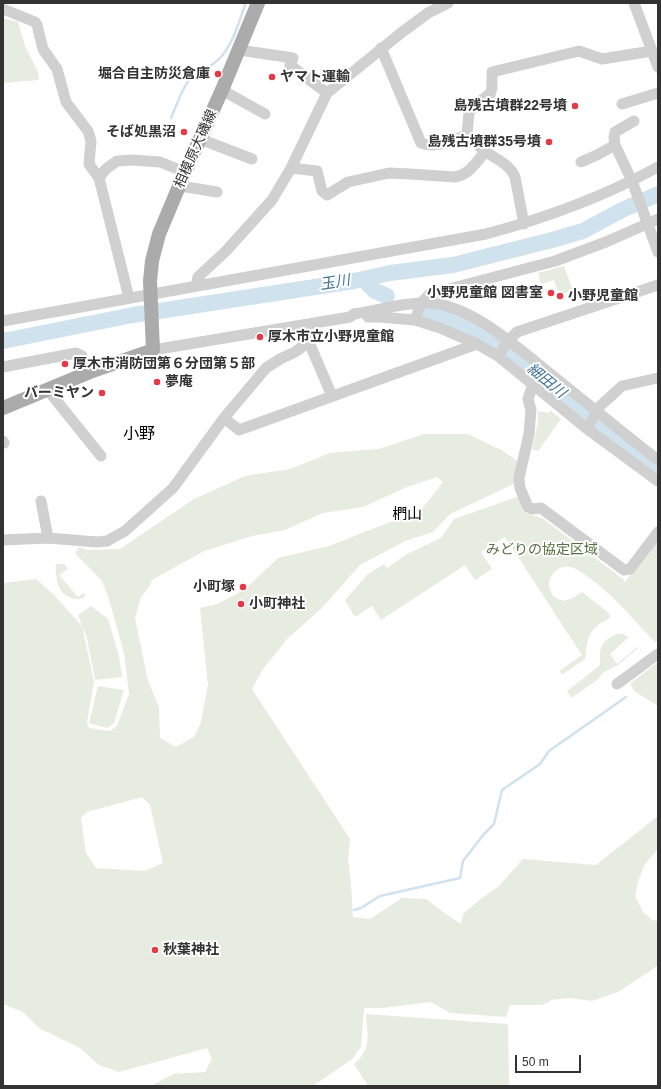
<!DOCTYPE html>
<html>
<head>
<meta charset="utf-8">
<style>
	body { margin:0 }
	#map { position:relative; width:661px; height:1089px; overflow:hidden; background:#fff; font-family:Helvetica,sans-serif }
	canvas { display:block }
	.frame { position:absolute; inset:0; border:4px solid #333; pointer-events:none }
	.scale { position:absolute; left:515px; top:1055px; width:66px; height:18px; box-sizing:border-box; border:2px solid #333; border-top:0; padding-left:5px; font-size:12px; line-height:14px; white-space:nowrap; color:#333; -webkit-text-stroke:3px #fff; paint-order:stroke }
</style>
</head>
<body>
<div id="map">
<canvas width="661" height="1089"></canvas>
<div class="frame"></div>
<div class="scale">50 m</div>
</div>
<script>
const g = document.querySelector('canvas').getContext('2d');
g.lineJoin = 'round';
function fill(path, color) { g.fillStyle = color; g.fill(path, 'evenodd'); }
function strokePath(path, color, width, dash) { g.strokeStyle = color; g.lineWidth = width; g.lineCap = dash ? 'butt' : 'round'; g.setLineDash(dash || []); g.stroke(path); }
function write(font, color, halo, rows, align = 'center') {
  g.font = font + ' Helvetica,"Noto Sans JP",sans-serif'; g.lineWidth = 4; g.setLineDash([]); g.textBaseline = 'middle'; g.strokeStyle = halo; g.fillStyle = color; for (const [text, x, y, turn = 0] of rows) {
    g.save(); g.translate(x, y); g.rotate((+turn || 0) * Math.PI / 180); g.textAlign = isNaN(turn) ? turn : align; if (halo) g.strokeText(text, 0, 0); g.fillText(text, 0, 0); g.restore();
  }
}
const green = new Path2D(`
	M3 18 18 22 25 46 38 72 39 80 3 83Z
	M564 266 573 291 559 294 554 280 541 284 538 273Z
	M550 410 561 419 538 451 532 449 538 422V411L549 413Z
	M424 434H468L503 451 519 462 522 480 450 514 433 532 405 541 360 565 321 609 288 638 263 669 252 689 350 839 348 860 351 884 353 917 370 919 402 898 426 899 443 912 461 924 463 914 478 901 498 887 523 859 596 865 658 816V849L645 864 638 881 635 896 643 912 652 920 658 921V965L650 971 618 992 592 1001 570 998 551 1000 547 1003 541 1005H510L506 1017 450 1013 431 1002 383 1008H364L361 1047 352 1059 313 1086H151L173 1074 205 1072 212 1059 207 1048 119 1072 99 1065 80 1048 39 1028 23 1012 3 1004V583L36 579 55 596 82 626 78 615 91 606 108 619 119 656 122 677 95 680 87 638 82 626 94 682 87 722 89 728 110 731 117 726 129 694 124 653 109 599 102 581 75 553 79 547 87 550 120 549 194 499 245 476 290 469 330 453 379 449ZM437 477 443 482 421 510 329 546 278 558 244 590 217 604 200 608 208 685 201 722 194 737 176 747 160 738 159 707 148 681 135 618 141 597 149 587 152 580 204 551 252 536 285 530 323 513 363 507 407 487ZM142 797 150 805 163 863 145 871 96 868 86 853 81 818 87 812Z
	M520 496 525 513 542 518 623 579 625 582 658 538V640L655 642C630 616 607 587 576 569 559 559 539 581 555 597 564 605 575 597 582 592L610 614V617C607 621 601 622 597 626 586 635 587 646 585 659L563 674 561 673 559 671 582 655 505 537 481 552 492 569 475 580 465 565 381 620 372 606 355 617 345 600 368 574 384 564 387 568 409 553 441 538 454 519Z
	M56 564H64L68 569 59 575 78 597 84 593 85 595 84 597C75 602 65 597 60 589 57 585 55 568 56 564Z
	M617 634H622L629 637 610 654 617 664 637 647 638 648 618 665 604 672 597 680 571 698 567 691 598 667C601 664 600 663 600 658 599 645 605 639 617 634Z
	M658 662V706L634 691 631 686V683Z
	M98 686 124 690 114 723 107 728 89 723Z
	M366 1014 507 1024 508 1025 509 1086H368L354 1064C373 1048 367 1036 366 1014Z`);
const stream = new Path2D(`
	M171 118C176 107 182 88 190 79 198 71 213 67 222 56 234 41 239 22 245 5
	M354 910 361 908 380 896 460 878 463 861 484 834 494 824 502 790 540 764 549 751 626 697`);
const river = new Path2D(`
	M363 279 375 291 387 296
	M423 311 461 324 486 337 508 351 658 471
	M3 341 133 315 354 281 390 273 453 265 552 240 583 231 622 210 658 194`);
const minor = new Path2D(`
	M634 3 652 51
	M3 9 35 22 37 25 43 49 57 69 66 102 88 131 91 141 89 164 99 178
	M381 48 421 143C435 149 453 140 467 135 473 138 476 144 481 148 492 158 509 162 515 177L524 224
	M239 50 293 58 290 65 327 93
	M222 90 265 114
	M622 104 658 93
	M467 135 469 112 475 105 490 94 492 88V72L579 51 602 59 652 51 658 67
	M200 139 252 159
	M615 145 632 181 658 252
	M581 162 597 155 615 145 614 137 615 132 634 121
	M291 168 317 171 322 191 327 195 348 182 389 173 410 174 455 177C469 175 477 161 485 152
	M180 186 217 192
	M196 286 198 277 226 251 272 200 291 168 327 93 401 33 428 13 448 3
	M129 298 99 178 106 169 117 161 133 160 160 162 185 172
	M368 317H380L415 320 440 328 477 344 498 356 586 428 658 481
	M415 320 421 303 430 294 555 261 606 242 658 219
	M3 321 486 234C546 218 603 197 658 167
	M305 341 311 347 332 396
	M153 350 350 317 354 314C380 310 412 300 438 304 478 311 522 351 553 376 588 404 623 433 658 460
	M498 356 509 340 517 332 658 285
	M3 367 76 353 82 356 90 372
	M533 384 528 399 531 410 529 434 519 478 520 488 528 507 532 509 541 508 624 570 630 569 658 532
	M47 389 101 456
	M224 418 239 430 477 344
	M586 428 598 412 599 407 622 386 658 378
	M3 441 4 443
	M41 501 48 538
	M3 540 48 538 97 542 107 541 125 531 173 488 224 418 266 368 280 359 295 352 302 347 305 341 306 335V325
	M617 684 658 654`);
const major = new Path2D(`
	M3 408 90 372 153 350 150 281 152 261 159 234 185 172 222 90 258 3`);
const markers = [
	[218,74,4,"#e63946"],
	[272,77,4,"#e63946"],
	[575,106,4,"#e63946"],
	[184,132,4,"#e63946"],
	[549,142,4,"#e63946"],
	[551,293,4,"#e63946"],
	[560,296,4,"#e63946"],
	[260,337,4,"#e63946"],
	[65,364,4,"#e63946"],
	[157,382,4,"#e63946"],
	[102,393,4,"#e63946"],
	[243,587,4,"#e63946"],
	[241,604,4,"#e63946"],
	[155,950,4,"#e63946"]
];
const poiNames = [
	["堀合自主防災倉庫",210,74],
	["ヤマト運輸",280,77,"left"],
	["島残古墳群22号墳",567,106],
	["そば処黒沼",176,132],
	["島残古墳群35号墳",541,142],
	["小野児童館 図書室",543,293],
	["小野児童館",568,296,"left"],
	["厚木市立小野児童館",268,337,"left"],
	["厚木市消防団第６分団第５部",73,364,"left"],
	["夢庵",165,382,"left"],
	["バーミヤン",94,393],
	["小町塚",235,587],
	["小町神社",249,604,"left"],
	["秋葉神社",163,950,"left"]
];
const streetNames = [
	["相模原大磯線",196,149,-66]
];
const parkNames = [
	["みどりの協定区域",542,550]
];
const waterNames = [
	["玉川",335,283,-9],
	["細田川",546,381,39]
];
const neighbourhoodNames = [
	["椚山",407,515]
];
const quarterNames = [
	["小野",139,435]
];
fill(green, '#e6ecdf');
strokePath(stream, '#cfe2ee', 2.5);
strokePath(river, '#cfe2ee', 16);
strokePath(minor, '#d0d0d0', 11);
strokePath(major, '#ababab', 14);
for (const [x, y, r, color] of markers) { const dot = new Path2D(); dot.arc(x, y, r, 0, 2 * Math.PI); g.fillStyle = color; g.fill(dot); strokePath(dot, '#fff', 1.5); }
write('bold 14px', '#333', '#fff', poiNames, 'right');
write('14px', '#333', '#fff', streetNames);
write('14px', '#56703f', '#fff', parkNames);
write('italic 15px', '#3f7597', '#fff', waterNames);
write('15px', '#000', '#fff', neighbourhoodNames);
write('16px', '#000', '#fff', quarterNames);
</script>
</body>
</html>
